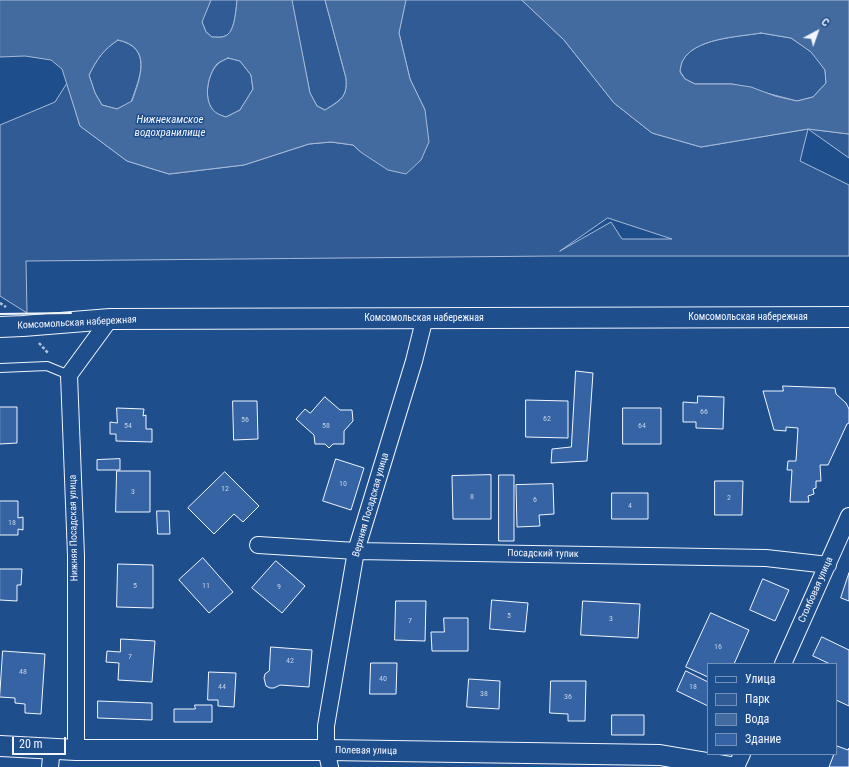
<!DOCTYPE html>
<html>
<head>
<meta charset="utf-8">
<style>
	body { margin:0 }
	#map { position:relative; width:849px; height:767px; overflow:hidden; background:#1f4e8c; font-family:"Roboto Condensed",sans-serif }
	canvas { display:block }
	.legend { position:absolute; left:707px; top:663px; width:130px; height:92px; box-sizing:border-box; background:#1f4e8c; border:1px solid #7391ba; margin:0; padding:5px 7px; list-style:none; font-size:12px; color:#f2f6ff }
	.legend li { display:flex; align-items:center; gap:8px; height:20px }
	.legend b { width:20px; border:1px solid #7391ba }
	.north { position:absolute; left:797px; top:12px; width:40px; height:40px; -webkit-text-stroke:3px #1f4e8c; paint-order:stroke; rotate:41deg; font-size:11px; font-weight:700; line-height:16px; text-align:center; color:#f2f6ff }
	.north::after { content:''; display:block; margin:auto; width:14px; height:18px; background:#f2f6ff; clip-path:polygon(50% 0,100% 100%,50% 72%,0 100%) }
	.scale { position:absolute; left:12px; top:737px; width:54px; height:18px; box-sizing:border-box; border:2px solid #f2f6ff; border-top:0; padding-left:5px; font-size:12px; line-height:14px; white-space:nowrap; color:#f2f6ff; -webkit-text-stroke:3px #1f4e8c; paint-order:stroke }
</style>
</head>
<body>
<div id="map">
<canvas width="849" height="767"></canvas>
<ul class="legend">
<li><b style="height:5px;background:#1f4e8c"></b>Улица</li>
<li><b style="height:11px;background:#305b95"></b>Парк</li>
<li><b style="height:11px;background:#446ba0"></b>Вода</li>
<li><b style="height:11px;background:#3563a3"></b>Здание</li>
</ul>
<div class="north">С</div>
<div class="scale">20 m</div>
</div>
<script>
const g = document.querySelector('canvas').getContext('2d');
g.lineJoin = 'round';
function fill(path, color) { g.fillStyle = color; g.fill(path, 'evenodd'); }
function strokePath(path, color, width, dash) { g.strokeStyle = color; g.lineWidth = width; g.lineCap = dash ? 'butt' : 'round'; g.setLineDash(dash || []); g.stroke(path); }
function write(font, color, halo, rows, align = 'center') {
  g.font = font + ' "Roboto Condensed",sans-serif'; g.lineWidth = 3; g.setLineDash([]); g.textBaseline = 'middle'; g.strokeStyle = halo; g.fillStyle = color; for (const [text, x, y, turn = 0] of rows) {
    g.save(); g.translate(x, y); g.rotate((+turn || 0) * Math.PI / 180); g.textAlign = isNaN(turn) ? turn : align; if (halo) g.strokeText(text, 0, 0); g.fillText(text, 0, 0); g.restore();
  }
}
const green = new Path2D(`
	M211 0H237C236 9 235 33 225 36 222 38 216 37 212 37L206 32 202 22Z
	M292 0H325L346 78C348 97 340 100 325 110L317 106 310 93Z
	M406 0H522L564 40 614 103 652 133 701 147 808 129 849 134V158L808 129 800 161 849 185V256H553L26 261 27 313 0 296V125L55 102 67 83 80 126 127 161 169 174 244 165 309 144 331 142 353 145 362 153 425 110 410 79 399 33ZM608 218 672 239H622L611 222 560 251Z
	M761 33 791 38 812 52 825 70 826 83 813 97 797 101 732 84H695L685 79 680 71C680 69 681 65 682 62 693 38 738 37 761 33Z
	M118 40C153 48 140 77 131 102L117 109 102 105 95 93 89 75C97 59 103 50 118 40Z
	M228 58 240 61 251 75 253 89 240 110 226 117C220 115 214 113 211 107 204 96 208 74 217 65 219 62 224 60 228 58Z`);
const water = new Path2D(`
	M0 0H211L202 22 206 32 212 37C216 37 222 38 225 36 235 33 236 9 237 0H292L310 93 317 106 325 110C340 101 348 97 346 78L325 0H406L399 33 410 79 425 110 429 142 421 160 406 174 388 170 362 153 353 145 331 142 309 144 244 165 169 174 127 161 80 126 62 69 51 60 25 56 0 57ZM118 40C153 47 140 78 132 101L117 109 102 105 95 93 89 75C97 59 103 50 118 40ZM228 58 240 61 251 75 253 89 240 110 226 117C220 115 214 113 211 107 204 96 208 74 217 64 219 62 224 60 228 58Z
	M522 0H849V134L808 129 701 147 652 133 614 103 564 40ZM761 33 791 38 811 52 825 70 826 83 813 97 797 101 775 96 751 87 732 84H695L685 79 680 72C680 69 681 65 682 62 693 38 738 37 761 33Z`);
const building = new Path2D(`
	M576 371 593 373 587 461 551 463 552 449 571 447Z
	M783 386 835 388 836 394 846 403 849 409V423L847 424 828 465H820L821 481H816V488L813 489 814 494 808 496 809 502H790L792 470H787L788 461H796L798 428 786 427V431L774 430 763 391H783Z
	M698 396 724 397 723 429 696 428V422H683V402L697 403Z
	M325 397 340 410H352L353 421 344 431V444H333L329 448 325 444H315L314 435 296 419 305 409 310 413Z
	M526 400 568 401V438L526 437Z
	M233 401H257L258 439 234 440Z
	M0 407H17V443L0 444Z
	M117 408 144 409 143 416 146 415V429H152V442L116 441V434H110V422L117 423Z
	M623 408H661V444H623Z
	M120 459V470H97V460Z
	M336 459 364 468 351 510 323 501Z
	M117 471H150V512H116Z
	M225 472 259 506 243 522 234 514 214 534 188 508Z
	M491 475V519H453L452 476Z
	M499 475H514V541H499Z
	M715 481H743L742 515H715Z
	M553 484 554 514 539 515 540 526 517 527 516 485Z
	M612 493H648V519H612Z
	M0 501H18V518L23 517V530L18 529V535H0Z
	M157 511H169L170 534H158Z
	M203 558 233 592 209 613 179 580Z
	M276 561 305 586 282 613 252 588Z
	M118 564 153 565V608L117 607Z
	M0 569H22L21 585H17V601L0 600Z
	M849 573V601L841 598Z
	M763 579 789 590 775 621 750 610Z
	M492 600 528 603 525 632 490 629Z
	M396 601H426L425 641 395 640Z
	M583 601 640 604 638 638 581 635Z
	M711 613 749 630 734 664H708V677L686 667Z
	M444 618H468V651H432L431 632H444Z
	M822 637 849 650V706L836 700V664H830L813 656Z
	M121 639 155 641 152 682 118 680 119 663 106 662 107 651 120 652Z
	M271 647 312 650 309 687 280 685 274 688H270L266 686 264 678 265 674 269 671Z
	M3 651 45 654 41 714 25 713V704L15 703V698L0 697Z
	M371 663H397L396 694H370Z
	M686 671 708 682V706L677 691Z
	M209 672 236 673 234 707 218 706V700H208Z
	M469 679 500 681 499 709 467 707Z
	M551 681H586L585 721H568V714L550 713Z
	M98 701 152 703V720L98 718Z
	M195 705H212V722H174V709H195Z
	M612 715H644V735H612Z
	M837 746 848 750 849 748V767H829L834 754H836Z`);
const path = new Path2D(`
	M0 303 6 307
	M39 343 48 353`);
const service = new Path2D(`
	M0 368 47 366 69 375`);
const minor = new Path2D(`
	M258 545 356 551 766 558 828 565
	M783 664 849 516
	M76 750V556L69 375 110 319
	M50 767 52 748
	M330 767 326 750V726L356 551 414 361 425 317
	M736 767 742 754`);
const tertiary = new Path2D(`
	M0 327 23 326 110 319 849 317
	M0 746 76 750H326L660 755 731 767`);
const wall = new Path2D(`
	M0 314 71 313`);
const numberNames = [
	["66",704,412],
	["62",547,419],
	["56",245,420],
	["54",128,426],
	["58",326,426],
	["64",642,426],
	["10",343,484],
	["12",225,489],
	["3",133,492],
	["8",472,497],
	["2",729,498],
	["6",535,500],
	["4",630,506],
	["18",12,523],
	["5",135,586],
	["11",206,586],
	["9",279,587],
	["5",509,616],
	["3",611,619],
	["7",410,621],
	["16",718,647],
	["7",130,657],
	["42",290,661],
	["48",23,672],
	["40",383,679],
	["44",222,687],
	["18",693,687],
	["38",484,694],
	["36",568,697]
];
const streetNames = [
	["Комсомольская набережная",748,317],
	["Комсомольская набережная",424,318],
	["Комсомольская набережная",77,323,-3],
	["Верхняя Посадская улица",371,505,-74],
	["Нижняя Посадская улица",74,528,-91],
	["Посадский тупик",543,554,1],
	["Столбовая улица",816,590,-66],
	["Полевая улица",366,751,1]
];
const waterNames = [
	["Нижнекамское",170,120],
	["водохранилище",170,133]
];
fill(green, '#305b95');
strokePath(green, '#a8bbd7', 1);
fill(water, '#446ba0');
strokePath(water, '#a8bbd7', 1);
fill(building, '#3563a3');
strokePath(building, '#f2f6ff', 1);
strokePath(service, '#f2f6ff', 10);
strokePath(minor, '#f2f6ff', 18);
strokePath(tertiary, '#f2f6ff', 22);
strokePath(path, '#b3c4dc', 2.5, [3, 2]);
strokePath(service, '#1f4e8c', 8);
strokePath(minor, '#1f4e8c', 16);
strokePath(tertiary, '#1f4e8c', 20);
strokePath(wall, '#f2f6ff', 2);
write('8px', '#c3d1e8', null, numberNames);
write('10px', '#f2f6ff', '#1f4e8c', streetNames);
write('italic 11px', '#f2f6ff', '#1f4e8c', waterNames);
</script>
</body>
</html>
